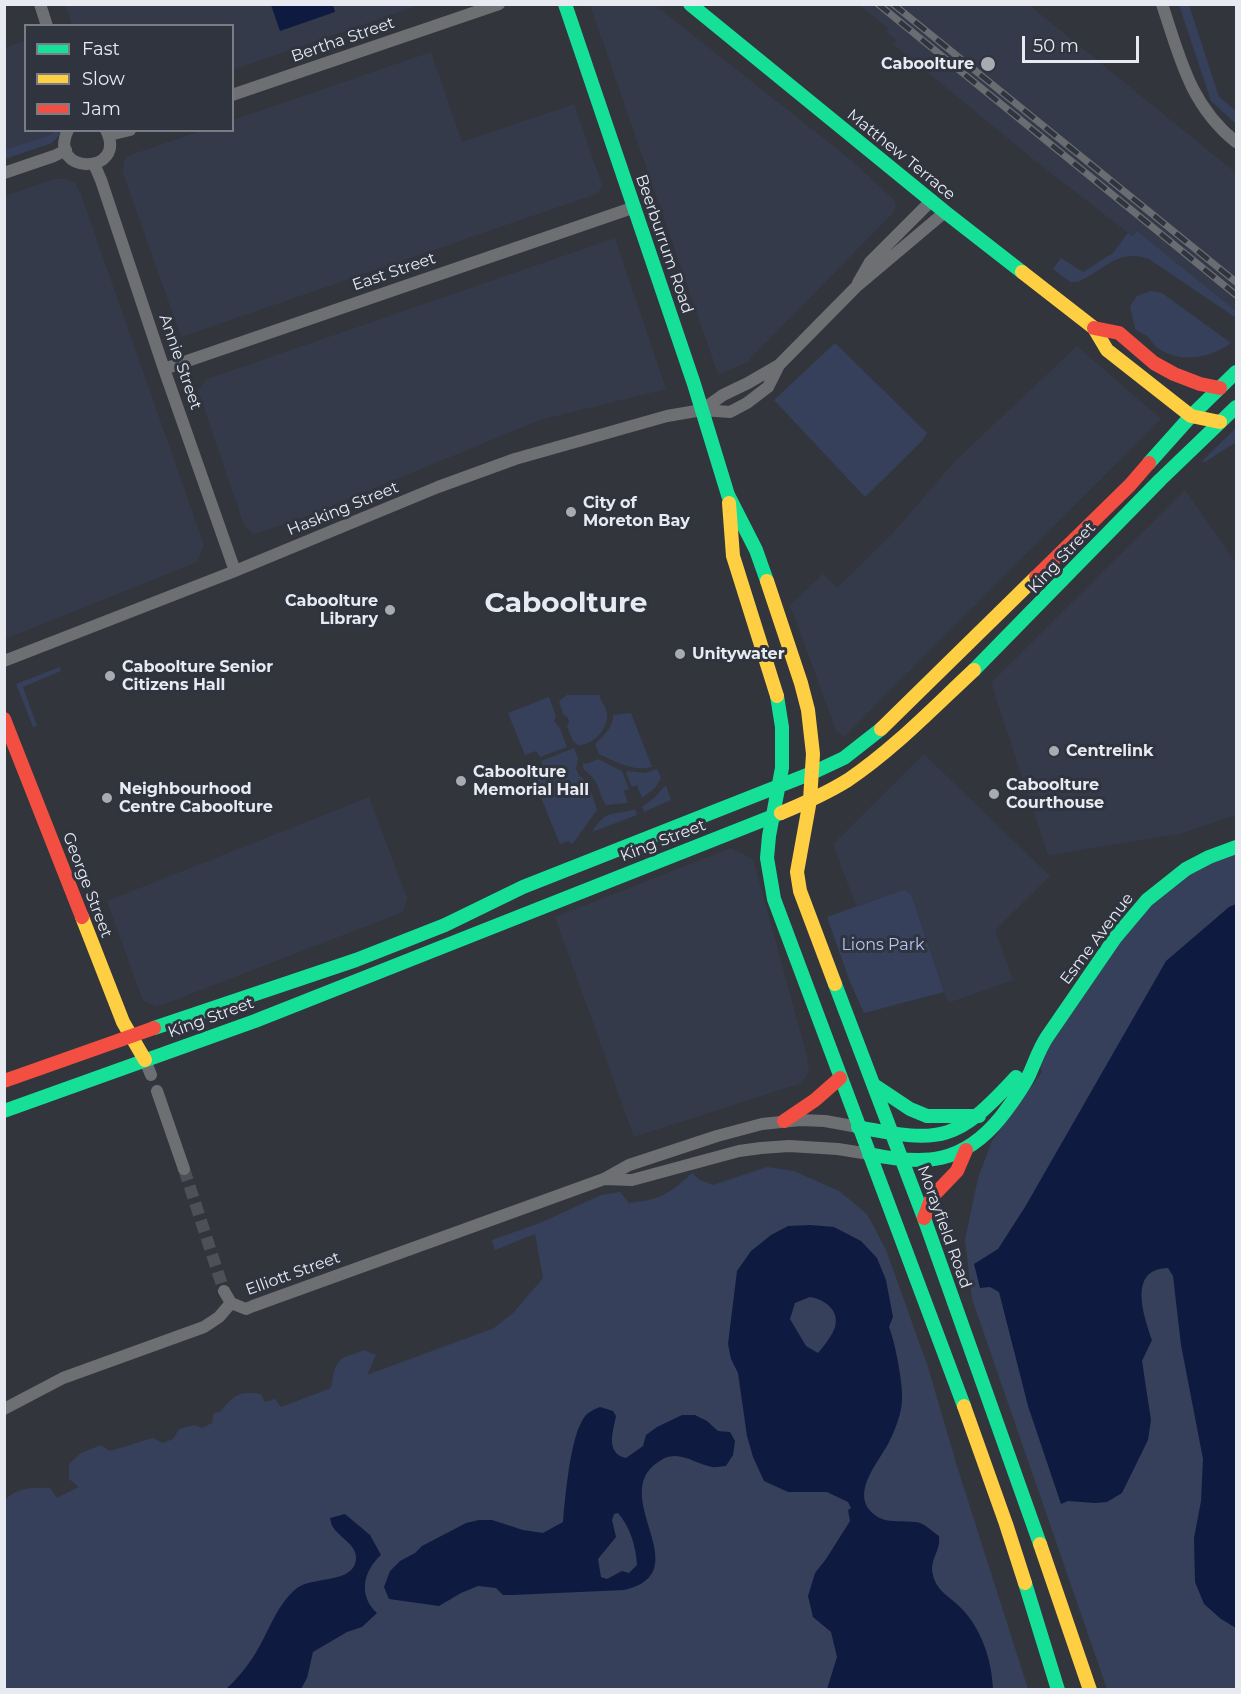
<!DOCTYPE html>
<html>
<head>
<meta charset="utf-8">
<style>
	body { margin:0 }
	#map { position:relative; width:1241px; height:1694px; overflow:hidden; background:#32353c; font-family:Montserrat,sans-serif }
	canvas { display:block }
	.frame { position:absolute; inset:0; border:6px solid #e7eaf1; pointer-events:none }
	.legend { position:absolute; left:24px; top:24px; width:210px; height:108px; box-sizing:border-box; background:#2f343f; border:2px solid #797d86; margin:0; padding:8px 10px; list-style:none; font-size:18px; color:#e7eaf1 }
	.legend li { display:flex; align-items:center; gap:12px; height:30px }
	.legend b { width:30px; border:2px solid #797d86 }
	.scale { position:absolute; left:1022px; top:36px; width:117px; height:27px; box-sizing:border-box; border:3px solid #e7eaf1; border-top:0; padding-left:8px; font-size:18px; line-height:21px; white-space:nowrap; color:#e7eaf1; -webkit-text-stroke:4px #2f343f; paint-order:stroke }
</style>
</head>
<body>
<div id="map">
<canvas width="1241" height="1694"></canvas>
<div class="frame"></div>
<ul class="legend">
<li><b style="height:8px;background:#16e098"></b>Fast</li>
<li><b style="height:8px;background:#ffcf43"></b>Slow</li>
<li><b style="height:8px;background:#f24e42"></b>Jam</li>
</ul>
<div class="scale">50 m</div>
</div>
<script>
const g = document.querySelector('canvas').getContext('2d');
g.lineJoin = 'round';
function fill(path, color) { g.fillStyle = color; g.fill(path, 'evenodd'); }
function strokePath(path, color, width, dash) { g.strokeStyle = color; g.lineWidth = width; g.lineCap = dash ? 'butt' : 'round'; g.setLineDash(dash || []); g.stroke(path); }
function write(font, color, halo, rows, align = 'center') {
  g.font = font + ' Montserrat,sans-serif'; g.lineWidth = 6; g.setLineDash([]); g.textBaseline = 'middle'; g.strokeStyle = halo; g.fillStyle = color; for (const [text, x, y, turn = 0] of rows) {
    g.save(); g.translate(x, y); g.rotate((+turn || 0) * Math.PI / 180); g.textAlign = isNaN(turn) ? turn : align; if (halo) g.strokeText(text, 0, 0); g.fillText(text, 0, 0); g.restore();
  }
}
const built = new Path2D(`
	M65 5H419L233 70 232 26 72 25Z
	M590 5H655L851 160 895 201 896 207 892 214 746 363 718 374Z
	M859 5H1029L1236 173V311L1137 231 1132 236 1033 159 893 44 896 40 886 32 888 28Z
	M25 41 26 130 55 131 48 136 5 150 4 48Z
	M431 52 462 142 574 104 602 185 600 190 596 194 181 337 123 173 124 162 127 157 133 154 201 131 232 130 233 120Z
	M53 179H66L75 183 80 192 204 545 197 562 6 639 5 196Z
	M615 238 666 389 540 420 297 520 254 534 244 525 198 390 207 379Z
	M1077 346 1161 419 844 737 836 730 790 605 823 574 837 588 892 534 955 461Z
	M1185 490 1236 563V815L1180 834 1048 855 991 683Z
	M924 754 1050 876 995 930 1013 980 948 1003 911 894 903 890 856 906 833 844Z
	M369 797 407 898 403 912 157 1007 143 1001 107 901Z
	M731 848 753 859 807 1056 809 1071 802 1083 634 1137 555 917Z`);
const green = new Path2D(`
	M1179 5H1189L1219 97 1236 111V124L1211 101Z
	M55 131H63L52 143 5 159 4 150 48 136Z
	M1137 231 1236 311V318L1149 259C1117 248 1105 270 1078 282H1070L1053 269 1061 258 1083 272 1113 253 1128 233 1132 236Z
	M1151 291 1162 293 1231 343C1210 359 1179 364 1156 347 1153 344 1151 339 1147 336 1143 334 1139 332 1135 329L1130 306 1137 296Z
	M835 343 927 433 922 441 865 497 774 400Z
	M1236 428V442L1205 462 1202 461Z
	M60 667 61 671 23 687 37 726 33 727 16 684Z
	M567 695H599C601 701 606 707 607 713 609 728 593 746 578 745L573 741 567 726 569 723 568 718 563 714 559 701Z
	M549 697 556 717 554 721 560 728 567 747 540 757 536 751 525 755 508 713Z
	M631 713 652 767C633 772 616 762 599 754L595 744C603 736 614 727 613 715Z
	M574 748 578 759 576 769 579 775 589 784 597 810 573 843 571 844 569 841 560 844 531 773 543 768 541 761Z
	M598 759 622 771 629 789 624 791 628 803 606 805C599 796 600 786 593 778 588 771 582 772 583 763L587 764Z
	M657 769 661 778 655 788 642 798 637 785 632 787 626 773 627 771 645 773Z
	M666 785 671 800 644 812 642 807 655 797Z
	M635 809 637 815 592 832C608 807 612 817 635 809Z
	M1236 847V1689H1107L972 1299 965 1240 978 1178 992 1141 1042 1072 1036 1057 1151 896Z
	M903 890 911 894 944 992 864 1013 850 982 827 917Z
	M767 1167 794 1171 839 1191 867 1214 886 1250 927 1364 957 1466 1028 1689H5L4 1501C14 1488 34 1487 50 1488L57 1498 79 1487 69 1479V1464L81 1453 101 1445 110 1451 153 1438 163 1443 173 1439 179 1429 194 1425 202 1428 212 1423 214 1413 220 1412C234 1395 238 1391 261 1394L265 1402 275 1399 281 1407 331 1388C333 1378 334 1361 345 1357 352 1354 357 1354 364 1350L376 1355 367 1375 494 1328 513 1313 543 1278 535 1234 495 1250 492 1240 540 1223 601 1195 620 1192 629 1203C662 1199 668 1195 692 1173L700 1180 713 1185Z`);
const water = new Path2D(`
	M271 5H333L335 12 280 31Z
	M1236 904V1628L1221 1619 1204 1604 1195 1582 1194 1538 1201 1501 1203 1459 1181 1345 1173 1276 1168 1268C1127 1269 1144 1316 1152 1340L1142 1361 1151 1420 1148 1440 1122 1493 1107 1502 1095 1503 1068 1501 1061 1504 1028 1406 999 1292 990 1287 980 1288 974 1264 998 1249 1025 1207 1166 961 1229 907Z
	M810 1225 834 1227 861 1241 877 1258 886 1280 893 1317 889 1327C895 1342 903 1383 902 1399 902 1413 895 1430 889 1442 879 1462 848 1495 875 1515 887 1525 906 1519 920 1523 926 1525 933 1532 939 1536 941 1552 929 1559 933 1575 936 1591 952 1598 962 1609 982 1630 992 1661 993 1689H827L837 1657 831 1632 813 1617 808 1596 815 1573 826 1559 850 1521 848 1510 851 1508 848 1502 827 1492H788L764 1481 753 1457 747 1436 738 1373 731 1359 728 1344 737 1271 751 1251 771 1235 788 1226ZM810 1297C824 1299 840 1310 835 1327 832 1336 824 1346 818 1353L806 1346 790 1319 795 1303Z
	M600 1407 613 1411 616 1416C613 1432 605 1453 626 1458L643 1446 646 1435 657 1427 682 1415H695L707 1421 718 1431 730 1432 735 1441 733 1455 726 1466C721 1466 716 1468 712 1467 695 1464 680 1450 663 1459 601 1492 703 1572 624 1590L513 1595H503L496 1588 478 1586 461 1593 439 1606 389 1599 384 1587 390 1571 400 1561 415 1553 422 1546 466 1523 479 1520H492L523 1530 543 1533 563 1522C565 1498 570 1441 582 1421 586 1413 592 1410 600 1407ZM618 1513C630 1527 636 1546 637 1565L629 1573 622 1571 607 1579 601 1577 598 1559 616 1537 612 1520 614 1514Z
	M345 1514 370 1535 381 1555C363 1571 358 1596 377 1613L362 1627 347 1632 313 1652 307 1678 301 1689H226C237 1679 247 1667 255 1654 269 1632 276 1605 297 1588 312 1577 348 1583 355 1564 361 1546 340 1539 333 1527 331 1525 331 1521 330 1518Z`);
const streetTunnel = new Path2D(`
	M184 1169 224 1291`);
const street = new Path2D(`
	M40 4 47 26
	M1162 4C1180 58 1190 105 1236 142
	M232 95 499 4
	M68 130C46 176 129 175 106 130
	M109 135 130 130
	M94 164 101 180 164 369 235 571
	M4 173 54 156 66 150
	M858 283 870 262 932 200
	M164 369 635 207
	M702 410 723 395 748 383 779 365 856 287 945 212
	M4 661 235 571 438 487 515 459 667 416 702 410 730 412 747 403 768 387 779 365
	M145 1060 151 1075
	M157 1091 184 1169
	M605 1179 632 1180 739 1151 761 1148 789 1146 838 1149 869 1154
	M224 1291 231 1303
	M231 1303 246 1309 253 1306 604 1179 629 1165 717 1136 762 1124 800 1120 825 1121 858 1127
	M4 1409 63 1378 204 1327 219 1317 231 1303`);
const fast = new Path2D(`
	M565 4 694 384 728 495 756 550 767 581
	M690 4 945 212 1022 272
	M1149 463 1191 416 1236 372
	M974 670 1160 480 1236 407
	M777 696 782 727V768L769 836 767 858 774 899 964 1406
	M835 984 924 1218 1040 1544
	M154 1028 356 960 445 925 523 887 812 773 844 758 881 729
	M874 1085 910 1109 927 1116H979
	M4 1111 255 1021 781 813
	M858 1127C943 1144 957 1141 1016 1077
	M869 1154C925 1166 963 1164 1001 1117 1011 1104 1022 1089 1029 1075 1035 1062 1039 1049 1047 1037L1115 938 1147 900 1186 869 1209 857 1236 847
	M1025 1583 1058 1690`);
const slow = new Path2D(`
	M1022 272 1094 328 1107 350 1191 416 1220 422
	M729 503 733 556 777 696
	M767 581 801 683 808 710 813 754 810 800 797 872 800 891 835 984
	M881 729 1036 577
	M781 813C805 803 827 793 848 780 894 749 933 708 974 670
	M82 917 123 1022 145 1060
	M964 1406 1006 1524 1025 1583
	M1040 1544 1090 1690`);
const jam = new Path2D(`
	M1094 328 1119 333 1154 363 1174 374 1200 384 1220 388
	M1036 577 1130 485 1149 463
	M4 719 82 917
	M4 1081 154 1028
	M784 1121 815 1100 840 1078
	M924 1218 932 1197 957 1171 966 1150`);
const rail = new Path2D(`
	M878 4 1236 295
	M893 4 1236 282`);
const markers = [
	[988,64,8,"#a8abb2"],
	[571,512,6,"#a8abb2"],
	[390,610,6,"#a8abb2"],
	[680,654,6,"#a8abb2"],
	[110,676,6,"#a8abb2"],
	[1054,751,6,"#a8abb2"],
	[461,781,6,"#a8abb2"],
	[994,794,6,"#a8abb2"],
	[107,798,6,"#a8abb2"]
];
const streetNames = [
	["Bertha Street",343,40,-19],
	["Matthew Terrace",901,155,39],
	["Beerburrum Road",664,244,71],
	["East Street",394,272,-19],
	["Annie Street",180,362,71],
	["Hasking Street",343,509,-22],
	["King Street",1062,558,-47],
	["King Street",663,841,-21],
	["George Street",87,885,69],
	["Esme Avenue",1097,939,-53],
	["King Street",211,1018,-20],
	["Morayfield Road",944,1227,70],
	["Elliott Street",293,1274,-20]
];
const poiNames = [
	["Caboolture",974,64,"right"],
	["City of",583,503],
	["Moreton Bay",583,521],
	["Caboolture",378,601,"right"],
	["Library",378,619,"right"],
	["Unitywater",692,654],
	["Caboolture Senior",122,667],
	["Citizens Hall",122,685],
	["Centrelink",1066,751],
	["Caboolture",473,772],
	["Memorial Hall",473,790],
	["Caboolture",1006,785],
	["Courthouse",1006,803],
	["Neighbourhood",119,789],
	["Centre Caboolture",119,807]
];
const parkNames = [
	["Lions Park",883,945]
];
const townNames = [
	["Caboolture",566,604]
];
fill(built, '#343a4a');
fill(green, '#36405a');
fill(water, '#0f1a41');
strokePath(streetTunnel, '#4d5057', 12, [12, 6]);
strokePath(street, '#6d6f73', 12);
strokePath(fast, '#16e098', 14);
strokePath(slow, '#ffcf43', 14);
strokePath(jam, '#f24e42', 14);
strokePath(rail, '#696c71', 7);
strokePath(rail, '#2f343f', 4.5, [14]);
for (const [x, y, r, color] of markers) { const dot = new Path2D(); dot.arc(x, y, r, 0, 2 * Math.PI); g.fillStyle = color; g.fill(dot); strokePath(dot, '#2f343f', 2); }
write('16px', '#e7eaf1', '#2f343f', streetNames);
write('bold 16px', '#e7eaf1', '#2f343f', poiNames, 'left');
write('16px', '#b3c5f2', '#2f343f', parkNames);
write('bold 28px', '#e7eaf1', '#2f343f', townNames);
</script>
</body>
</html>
